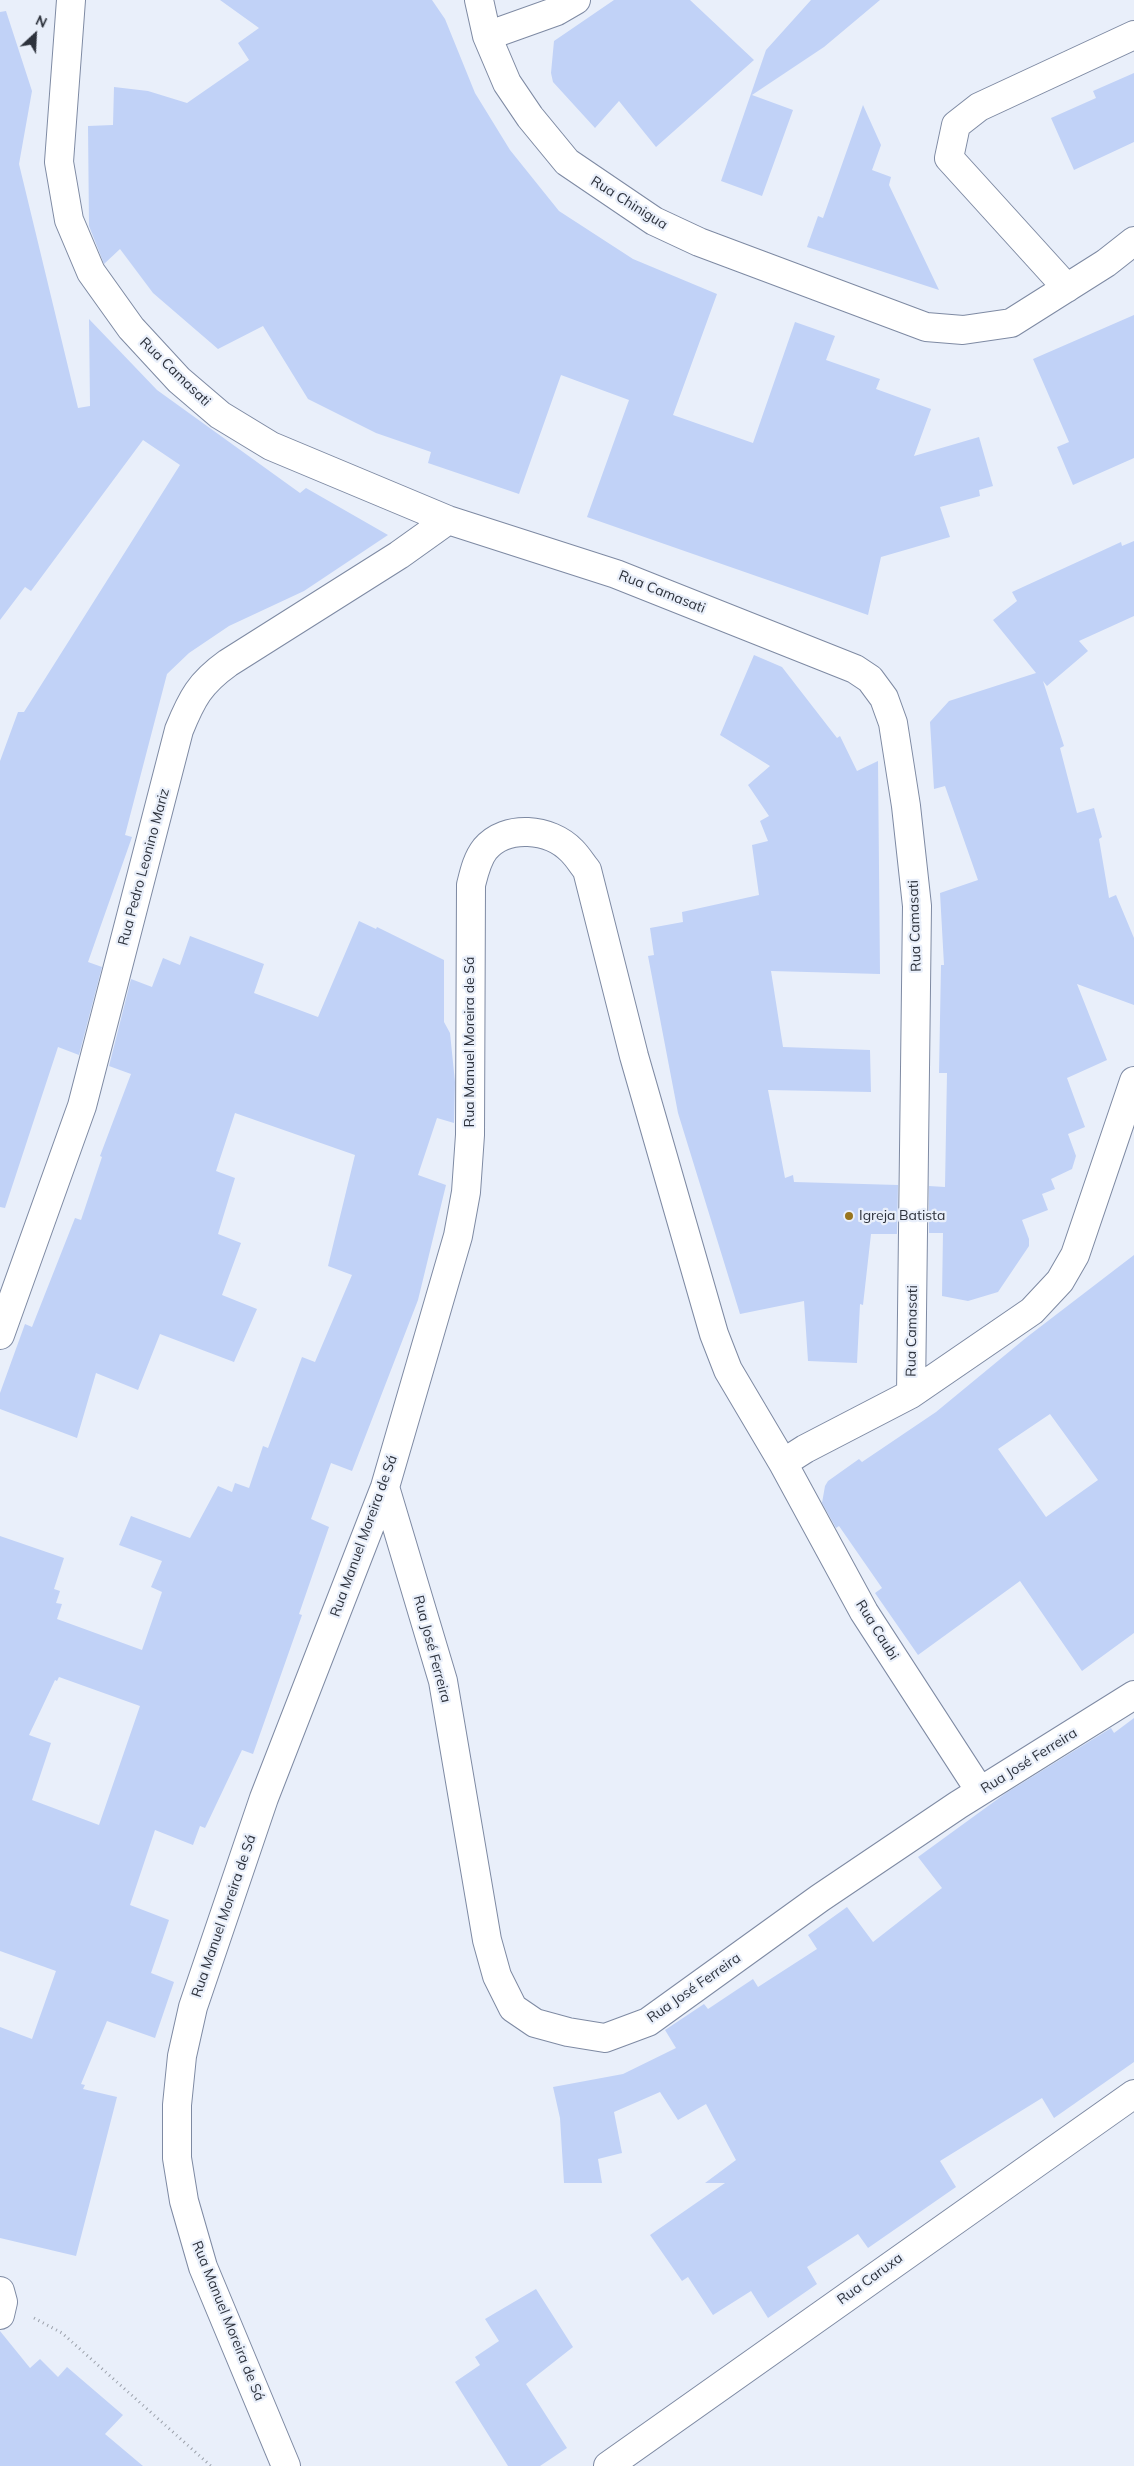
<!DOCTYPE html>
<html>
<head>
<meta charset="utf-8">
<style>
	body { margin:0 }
	#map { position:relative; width:1134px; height:2466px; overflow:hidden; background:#e9effa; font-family:Mulish,sans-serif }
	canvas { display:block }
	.north { position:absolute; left:10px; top:10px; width:50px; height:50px; -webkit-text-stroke:4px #e9effa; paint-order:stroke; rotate:25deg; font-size:14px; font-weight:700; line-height:20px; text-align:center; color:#2d323c }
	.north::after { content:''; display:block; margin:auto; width:18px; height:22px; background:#2d323c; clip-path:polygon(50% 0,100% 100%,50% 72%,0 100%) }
</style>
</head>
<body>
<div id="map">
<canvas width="1134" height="2466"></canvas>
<div class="north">N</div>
</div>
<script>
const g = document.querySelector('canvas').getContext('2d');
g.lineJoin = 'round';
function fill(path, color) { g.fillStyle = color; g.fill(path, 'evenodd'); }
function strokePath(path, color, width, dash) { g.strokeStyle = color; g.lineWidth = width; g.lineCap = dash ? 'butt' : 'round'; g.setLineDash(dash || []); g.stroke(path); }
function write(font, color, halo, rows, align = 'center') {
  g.font = font + ' Mulish,sans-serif'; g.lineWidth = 4.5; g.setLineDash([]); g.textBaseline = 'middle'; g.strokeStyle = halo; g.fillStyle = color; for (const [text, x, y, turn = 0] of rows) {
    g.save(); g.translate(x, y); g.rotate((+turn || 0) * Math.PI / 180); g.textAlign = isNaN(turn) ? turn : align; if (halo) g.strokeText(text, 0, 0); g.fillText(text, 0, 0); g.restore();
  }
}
const building = new Path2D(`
	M220 0H432L445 19 475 93 510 150 559 211 633 259 717 294 673 415 753 443 795 322 835 336 826 360 880 379 876 389 931 409 914 456 979 437 993 486 979 490 980 496 940 507 950 537 881 557 868 615 587 517 629 400 561 375 519 494 428 463 431 452 376 433 308 399 263 326 218 349 153 293 120 249 104 264 89 226 88 126 113 125 114 87 148 91 187 103 249 60 238 43 259 28Z
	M614 0H690L754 60 656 147 619 101 595 128 553 82 551 73 554 41Z
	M811 0H880L824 47 752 95 793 110 762 196 721 181 766 50Z
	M6 11 32 91 19 164 78 408 90 406 89 319 157 390 300 493 306 488 388 535 304 591 229 626 189 653 167 674 125 835 132 837 88 962 102 967 79 1055 58 1047 5 1208 0 1207V761L18 712H24L180 465 143 440 31 591 25 587 0 620V12Z
	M1134 73V142L1074 170 1051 118 1096 98 1093 91Z
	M863 105 881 145 872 170 891 177 889 185 939 290 807 247 818 216 823 218Z
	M1134 315V458L1073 485 1057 447 1069 442 1033 359Z
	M1134 541V616L1079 641 1088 651 1047 686 1043 681 1064 746 1060 748 1077 813 1094 808 1102 837 1099 839 1109 898 1116 895 1134 938V1005L1077 984 1107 1060 1067 1078 1085 1127 1068 1134 1076 1156 1072 1169 1051 1179 1055 1189 1042 1194 1048 1210 1022 1220 1029 1239V1246L998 1292 968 1301 942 1296 943 1233H929V1186L945 1187 947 1073H939L941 965H944L940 893 978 880 945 786 934 789 930 722 949 701 1036 673 993 620 1017 601 1012 592 1121 542 1122 546Z
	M754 655 782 667 837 738 840 736 857 771 878 761 880 974 771 971 783 1047 870 1050 871 1092 768 1090 785 1178 793 1175 794 1182 898 1185 897 1234H871L863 1305 860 1304 857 1363 808 1361 804 1301 740 1314 678 1113 648 956 654 955 650 928 683 922 682 912 759 895 752 845 768 841 760 821 769 816 748 785 770 766 720 735Z
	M359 921 376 929 377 927 444 960V1022L450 1033 455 1082 454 1123 437 1118 418 1175 446 1185 418 1300 352 1471 331 1463 311 1519 329 1527 299 1614 302 1615 253 1754 242 1750 206 1826 205 1828 200 1826 193 1845 155 1830 130 1905 169 1920 151 1973 174 1982 155 2038 107 2021 81 2084 85 2085 83 2089 117 2097 76 2256 0 2238V2027L32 2039 56 1971 0 1951V1536L64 1558 54 1589 60 1591 56 1603 62 1604 57 1619 142 1650 162 1592 151 1587 162 1561 119 1545 131 1516 190 1538 218 1486 232 1492 235 1483 249 1488 263 1446 268 1448 302 1357 315 1362 352 1275 328 1266 355 1155 235 1113 216 1171 235 1178 218 1234 241 1243 222 1295 257 1309 234 1362 160 1334 138 1390 96 1373 77 1438 0 1409V1393L25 1324 32 1327 75 1218 81 1220 102 1157 100 1156 131 1074 109 1066 131 979 152 987 163 958 180 965 190 936 264 964 254 993 318 1017ZM59 1677 140 1706 99 1825 32 1800 51 1743 29 1735 55 1680 57 1681Z
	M1134 1255V1633L1082 1671 1020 1581 918 1655 875 1593 882 1588 839 1526 836 1528 822 1503 825 1486 828 1481 859 1459 862 1462 936 1412 1027 1337ZM1050 1414 1098 1480 1046 1517 998 1449Z
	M1134 1718V2062L1054 2118 1042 2098 940 2161 956 2187 868 2248 858 2234 807 2267 817 2284 768 2318 751 2291 713 2315 688 2277 682 2281 650 2235 725 2183H705L736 2160 706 2104 678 2120 660 2092 614 2112 622 2153 598 2159 602 2183H564L560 2118 553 2087 623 2074 676 2048 665 2030 704 2004 708 2009 753 1979 758 1987 817 1949 808 1935 847 1907 873 1942 942 1888 918 1857 1006 1793 1111 1728 1114 1733Z
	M536 2289 573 2347 526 2384 567 2448 540 2466H508L455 2382 480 2365 475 2357 499 2341 485 2319Z
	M0 2331 30 2368 40 2359 58 2377 67 2367 123 2415 105 2434 143 2466H0Z`);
const path = new Path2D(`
	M34 2318 62 2333 211 2466`);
const minor = new Path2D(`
	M71 0 59 162 69 220 91 272 131 328 179 380 220 415 271 446 448 520 616 574 855 669 870 679 884 698 893 723 906 806 917 906 911 1394
	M479 0 487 36 507 83 530 117 567 162 654 221 699 242 926 327 963 330 1011 323 1106 263 1134 241
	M487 36 557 11 576 0
	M1067 288 949 158 956 125 979 107 1134 35
	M0 1335 82 1106 179 730C192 698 200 683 228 663L399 555 448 520
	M783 1463 864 1612 980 1791
	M385 1487 443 1681 487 1940 497 1976 513 2008 535 2023 568 2032 605 2038 648 2022 820 1898 958 1805 1134 1695
	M0 2291 3 2302 0 2315
	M286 2466 203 2267 184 2201 177 2158V2105L182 2056 193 2007 264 1798 385 1487 458 1236 466 1192 470 1135 471 885C474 873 477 859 485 849 506 824 550 828 572 851 578 857 582 864 587 870L634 1056 714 1334 728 1370 783 1463 805 1449 911 1394 1032 1311 1060 1281 1075 1255 1134 1081
	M608 2466 1134 2094`);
const markers = [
	[849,1216,5,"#98751e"]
];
const streetNames = [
	["Rua Chinigua",629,203,32],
	["Rua Camasati",175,372,44],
	["Rua Camasati",662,592,22],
	["Rua Pedro Leonino Mariz",144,867,-75],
	["Rua Camasati",915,926,-92],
	["Rua Manuel Moreira de Sá",470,1042,-90],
	["Rua Camasati",912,1331,-89],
	["Rua Manuel Moreira de Sá",364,1536,-70],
	["Rua Caubi",877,1630,58],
	["Rua José Ferreira",432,1649,75],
	["Rua José Ferreira",1029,1761,-32],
	["Rua Manuel Moreira de Sá",224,1916,-71],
	["Rua José Ferreira",694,1988,-35],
	["Rua Caruxa",870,2279,-36],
	["Rua Manuel Moreira de Sá",228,2321,68]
];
const poiNames = [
	["Igreja Batista",859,1216]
];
fill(building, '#c1d2f7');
strokePath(minor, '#7e8aa3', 30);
strokePath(path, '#9ba1ab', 3, [1, 4]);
strokePath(minor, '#fff', 28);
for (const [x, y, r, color] of markers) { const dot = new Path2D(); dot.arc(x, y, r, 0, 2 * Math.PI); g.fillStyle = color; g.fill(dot); strokePath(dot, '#e9effa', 2); }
write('14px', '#2d323c', '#e9effa', streetNames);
write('14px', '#2d323c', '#e9effa', poiNames, 'left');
</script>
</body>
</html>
